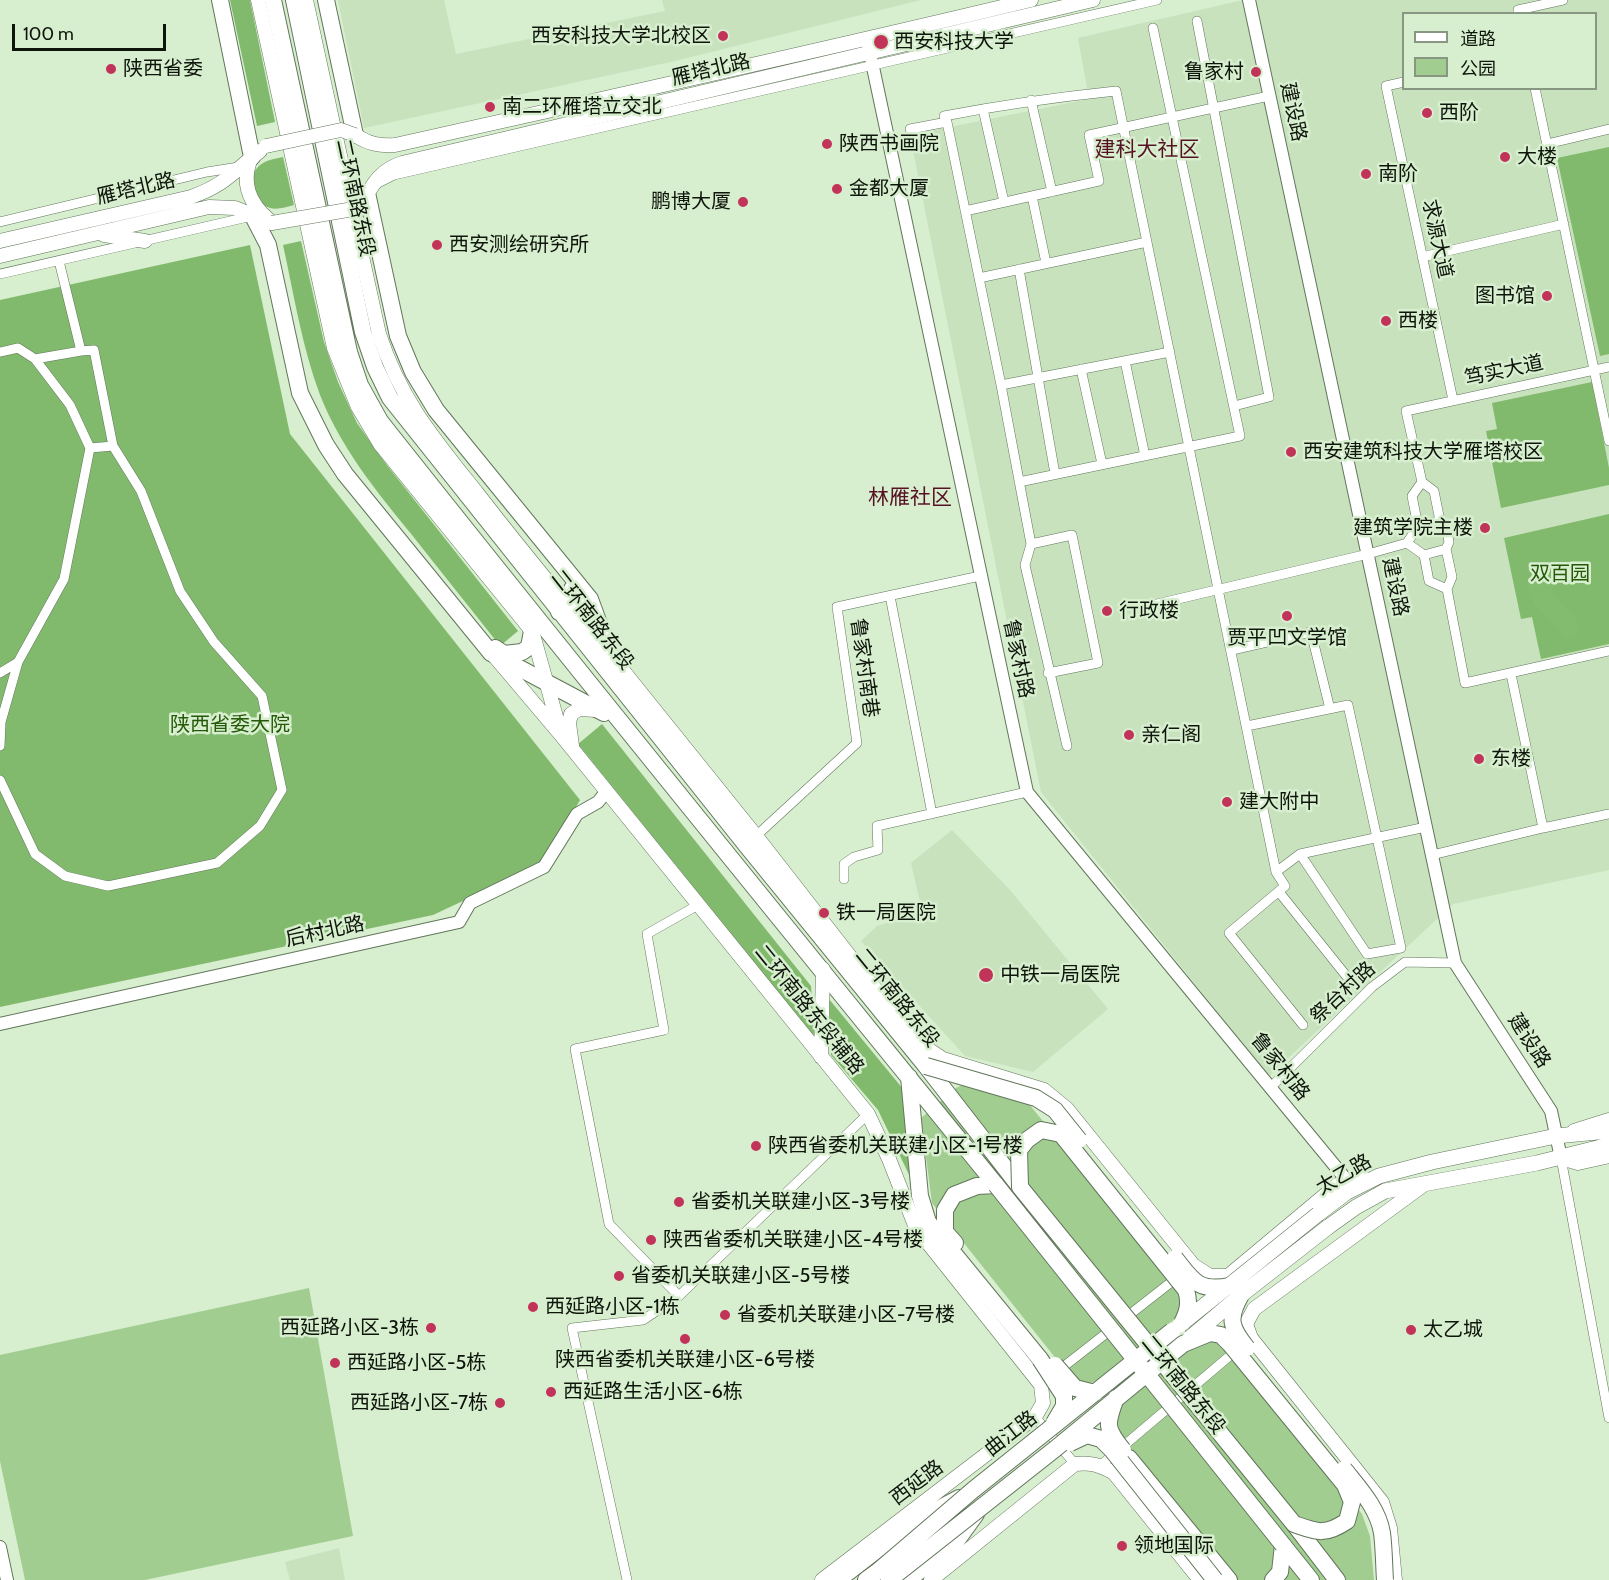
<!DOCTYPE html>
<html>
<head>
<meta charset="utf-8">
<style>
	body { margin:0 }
	#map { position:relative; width:1609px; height:1580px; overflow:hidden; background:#d7eecf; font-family:Cabin,"Noto Sans SC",sans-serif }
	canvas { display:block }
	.legend { position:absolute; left:1402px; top:12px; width:195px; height:78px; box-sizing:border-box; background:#d7eecf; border:2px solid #879781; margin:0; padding:8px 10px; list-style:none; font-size:18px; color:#0e150b }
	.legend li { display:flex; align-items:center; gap:12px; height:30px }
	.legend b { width:30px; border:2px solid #879781 }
	.scale { position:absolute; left:12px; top:24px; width:154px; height:27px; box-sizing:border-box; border:3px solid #0e150b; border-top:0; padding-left:8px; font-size:18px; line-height:21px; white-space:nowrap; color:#0e150b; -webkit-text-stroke:4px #d7eecf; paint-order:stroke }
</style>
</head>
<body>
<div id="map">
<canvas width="1609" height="1580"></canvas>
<ul class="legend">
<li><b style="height:8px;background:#fff"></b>道路</li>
<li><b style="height:16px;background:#a1cd91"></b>公园</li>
</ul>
<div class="scale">100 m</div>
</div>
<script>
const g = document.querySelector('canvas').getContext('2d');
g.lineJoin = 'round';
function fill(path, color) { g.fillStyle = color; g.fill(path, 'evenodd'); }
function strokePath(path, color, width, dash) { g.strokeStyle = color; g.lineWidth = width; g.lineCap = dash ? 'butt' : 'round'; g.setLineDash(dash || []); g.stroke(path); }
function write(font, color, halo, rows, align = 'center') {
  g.font = font + ' Cabin,"Noto Sans SC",sans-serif'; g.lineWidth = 5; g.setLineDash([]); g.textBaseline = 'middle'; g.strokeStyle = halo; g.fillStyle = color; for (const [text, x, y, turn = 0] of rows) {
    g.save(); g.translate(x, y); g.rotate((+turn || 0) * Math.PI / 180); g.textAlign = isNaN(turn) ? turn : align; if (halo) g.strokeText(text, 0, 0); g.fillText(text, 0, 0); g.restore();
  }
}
const built = new Path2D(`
	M338 0H444L456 54 665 11 662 0H921L675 61 364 128Z
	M1243 0H1609V870L1453 904 1269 1076 1041 792 910 135 1089 99 1078 38ZM1404 14H1596V88H1404Z
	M952 830 1010 890 1108 1009 1033 1072 965 1056 861 941 877 926 922 911 911 863Z
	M339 1548 345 1580H290L285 1562Z`);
const green = new Path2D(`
	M966 1083 1028 1103 1183 1291 1182 1313 1103 1378 1088 1384 1073 1380 932 1203 921 1118 956 1088Z
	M309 1288 353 1536 145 1580H25L0 1461V1355Z
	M1205 1340 1219 1342 1362 1514 1370 1536 1374 1580H1232L1113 1434 1116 1410 1198 1342Z`);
const forest = new Path2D(`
	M230 0H250L275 122 257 126Z
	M1609 147V354L1600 356 1557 158Z
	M283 157 294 205C286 207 278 210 270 208 254 203 246 181 257 168 264 160 274 159 283 157Z
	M301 241 324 342 338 382 357 423 386 464 518 631 500 646C471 609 441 572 412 535 376 491 341 448 320 395 302 347 294 295 283 245Z
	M250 245 290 434 580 800 544 863 433 915 0 1007V300Z
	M1592 382 1609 468V485L1501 508 1486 431 1497 429 1492 403Z
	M1609 514V644L1541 659 1532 617 1521 619 1504 538Z
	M602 724 811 986 815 1038 578 744Z
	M829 999 903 1089 913 1183 878 1110 831 1055Z`);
const water = new Path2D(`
	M1537 572C1541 575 1547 577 1549 581 1553 586 1551 594 1556 598 1567 610 1585 618 1575 636L1567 639 1534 604 1526 579Z`);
const minor = new Path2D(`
	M1518 14V10L1563 0
	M1197 21 1269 397 1234 406
	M1404 82 1386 86 1453 400
	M1535 88 1609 441
	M1031 100 1052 192
	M983 109 1004 202
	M947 122 944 116C1001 105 1058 97 1116 91L1276 872 1285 886 1229 933 1303 1025
	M910 129 947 122 1001 385 1031 544 1025 565 1067 746
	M1547 144 1609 129
	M378 183 394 175 1157 0
	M1032 196 1046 263
	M965 211 1099 181 1089 135 1269 96
	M0 222 207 172 239 167
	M1422 257 1564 224
	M59 261 81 351 94 350 113 446
	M1019 269 1055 474
	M0 274 252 216
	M979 278 1147 242
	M0 352 18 348 35 359 81 351
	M1125 361 1145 456
	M1081 369 1102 464
	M1001 385 1170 352
	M1019 482 1240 436 1153 28
	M1422 482 1434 491 1440 521 1446 526 1449 542 1446 549 1452 577 1447 589
	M1418 526 1440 521
	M1407 543 1424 555 1429 581 1447 589 1465 683 1609 651
	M1031 544 1072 535 1098 663 1048 673
	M1424 555 1446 549
	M890 596 932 814
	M1157 604 1368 554 1407 543 1418 526 1412 496 1422 482 1406 411 1609 367
	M1232 650 1311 632 1330 709
	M0 673 18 662
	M1511 674 1543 828 1609 814
	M1247 726 1348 705 1401 948 1367 954 1300 854
	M0 746 1 722 18 662 64 579 90 448 70 405 35 359
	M0 780 35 854 65 876 108 886 217 863 260 826 282 790 262 696 214 642 180 591 141 491 113 446 90 448
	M756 836 857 743 837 607 980 576
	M1432 855 1543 828
	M1276 872 1300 854 1426 827
	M844 879V864L854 857 878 850 877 826 1027 792
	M1279 892 1352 983
	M1271 1087 1372 987 1405 962 1455 963
	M1561 1158 1609 1418
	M679 1296 609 1224 575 1049 664 1030 647 934 698 905
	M1124 1319 1179 1276
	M1058 1371 1113 1328
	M1035 1417 1075 1464
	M1101 1465 1239 1348
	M627 1580 572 1328 643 1320 679 1296 868 1114`);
const tertiary = new Path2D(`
	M1249 0 1455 963 1551 1111 1561 1158
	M867 39 1027 792 1349 1183
	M0 1024 459 922 470 903 544 867 577 814 598 802 606 792
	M0 1547 7 1580`);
const secondary = new Path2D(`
	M258 0 334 348 358 407 380 444 532 631 560 731
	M306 0 379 334C401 401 434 439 477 493 505 529 534 565 563 600L578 612 604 648
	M355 135C369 144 379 146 395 145 607 98 819 51 1031 0
	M251 158C241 183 249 203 269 220
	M363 201C374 182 381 170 402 163L1093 0
	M104 235 145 241
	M0 241 191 197C225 185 233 172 260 151
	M0 256 209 207 235 208 272 223
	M495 657 561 735 868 1114 889 1159 916 1228 1041 1385 1043 1403 1035 1417 822 1580
	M616 662 756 836 916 1041 943 1059 1044 1090 1067 1109 1193 1265 1210 1276H1228L1337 1185 1365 1179
	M572 746 569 723 571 714 579 709 596 710
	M821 1057 823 969
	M1574 1131 1609 1120
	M1561 1158 1578 1163 1609 1156
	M931 1580 1075 1464C1090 1462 1100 1465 1114 1473L1200 1580
	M1395 1580 1390 1528 1382 1502 1251 1338 1246 1324 1254 1309 1422 1186`);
const primary = new Path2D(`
	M1318 1214 1347 1192 1379 1176 1432 1162 1556 1136 1609 1131
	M1328 1227 1356 1207 1385 1191 1537 1163 1609 1145`);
const trunk = new Path2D(`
	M220 0 252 157
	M273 0 349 352 360 385 380 421C583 678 790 931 996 1185
	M294 0 363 332 375 367 390 398 746 845 926 1066 1020 1187
	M326 0 355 135
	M367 193 398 336 413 372 436 410 590 599 620 681
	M253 216 268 245 300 393 326 445 345 474 491 653 604 713
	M559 612C572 617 580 614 581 600L572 589
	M495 648 504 654 522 652 529 647 532 631 525 611
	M909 1077 920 1196 928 1222 1040 1359
	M955 1243 945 1232V1210L954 1195 977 1186 996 1185
	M1129 1458 1229 1580
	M1294 1524 1337 1580
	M1283 1545 1311 1580
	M838 1580 912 1523 959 1498
	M866 1580 877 1572
	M908 1580 955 1543 976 1514
	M1273 1580 1280 1572 1283 1545`);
const secondaryBridge = new Path2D(`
	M266 146 341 130 355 135
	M272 223 359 208`);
const primaryBridge = new Path2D(`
	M1180 1325 1318 1214
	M1190 1338 1241 1295 1328 1227`);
const trunkBridge = new Path2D(`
	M926 1066 1036 1098 1055 1110 1079 1140
	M996 1185 1283 1545
	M1175 1258C1193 1281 1198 1292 1230 1286
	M1241 1295C1227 1319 1231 1328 1247 1348
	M1040 1359 1064 1396V1406L1054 1423
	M1055 1365 1075 1388 1095 1393
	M1116 1398C1106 1424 1105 1428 1123 1450
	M1070 1443 1087 1435 1101 1439 1112 1450 1215 1580
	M1344 1469C1359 1488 1378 1508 1382 1533 1384 1548 1384 1565 1385 1580
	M877 1572 973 1490 1172 1331
	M889 1580 1055 1449 1183 1344 1210 1333 1221 1335 1230 1344 1345 1485 1352 1502 1347 1521C1325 1536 1317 1532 1294 1524L1020 1187 1019 1150 1027 1140 1041 1130 1061 1134 1186 1290C1190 1303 1188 1311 1182 1323`);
const markers = [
	[723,36,6,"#c23359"],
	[881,42,8,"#c23359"],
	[111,69,6,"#c23359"],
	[1256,72,6,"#c23359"],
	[490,107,6,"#c23359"],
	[1427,113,6,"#c23359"],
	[827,144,6,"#c23359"],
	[1505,157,6,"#c23359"],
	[1366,174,6,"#c23359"],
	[837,189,6,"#c23359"],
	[743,202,6,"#c23359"],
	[437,245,6,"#c23359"],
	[1547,296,6,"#c23359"],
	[1386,321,6,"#c23359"],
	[1291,452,6,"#c23359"],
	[1485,528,6,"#c23359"],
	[1107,611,6,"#c23359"],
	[1287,616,6,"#c23359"],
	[1129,735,6,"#c23359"],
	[1479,759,6,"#c23359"],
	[1227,802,6,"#c23359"],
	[824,913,6,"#c23359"],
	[986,975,8,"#c23359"],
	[756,1146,6,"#c23359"],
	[679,1202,6,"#c23359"],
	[651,1240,6,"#c23359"],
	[619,1276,6,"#c23359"],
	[533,1307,6,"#c23359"],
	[725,1315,6,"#c23359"],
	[431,1328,6,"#c23359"],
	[1411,1330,6,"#c23359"],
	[685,1339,6,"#c23359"],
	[335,1363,6,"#c23359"],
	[551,1392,6,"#c23359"],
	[500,1403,6,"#c23359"],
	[1122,1546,6,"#c23359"]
];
const poiNames = [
	["西安科技大学北校区",711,36,"right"],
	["西安科技大学",894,42],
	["陕西省委",123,69],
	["鲁家村",1244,72,"right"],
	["南二环雁塔立交北",502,107],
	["西阶",1439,113],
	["陕西书画院",839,144],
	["大楼",1517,157],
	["南阶",1378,174],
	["金都大厦",849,189],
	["鹏博大厦",731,202,"right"],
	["西安测绘研究所",449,245],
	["图书馆",1535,296,"right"],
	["西楼",1398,321],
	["西安建筑科技大学雁塔校区",1303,452],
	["建筑学院主楼",1473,528,"right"],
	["行政楼",1119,611],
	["贾平凹文学馆",1287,638,"center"],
	["亲仁阁",1141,735],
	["东楼",1491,759],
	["建大附中",1239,802],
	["铁一局医院",836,913],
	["中铁一局医院",1000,975],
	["陕西省委机关联建小区-1号楼",768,1146],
	["省委机关联建小区-3号楼",691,1202],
	["陕西省委机关联建小区-4号楼",663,1240],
	["省委机关联建小区-5号楼",631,1276],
	["西延路小区-1栋",545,1307],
	["省委机关联建小区-7号楼",737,1315],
	["西延路小区-3栋",419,1328,"right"],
	["太乙城",1423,1330],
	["陕西省委机关联建小区-6号楼",685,1360,"center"],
	["西延路小区-5栋",347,1363],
	["西延路生活小区-6栋",563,1392],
	["西延路小区-7栋",488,1403,"right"],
	["领地国际",1134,1546]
];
const streetNames = [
	["雁塔北路",711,70,-13],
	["建设路",1293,112,78],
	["雁塔北路",136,189,-13],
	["二环南路东段",355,198,78],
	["求源大道",1437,239,78],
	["笃实大道",1504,371,-12],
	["建设路",1395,587,78],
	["二环南路东段",592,620,52],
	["鲁家村路",1018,659,78],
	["鲁家村南巷",864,668,82],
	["后村北路",325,932,-12],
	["祭台村路",1343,993,-43],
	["二环南路东段",897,998,51],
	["二环南路东段辅路",809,1010,51],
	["建设路",1529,1041,57],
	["鲁家村路",1280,1067,51],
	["太乙路",1344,1175,-30],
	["二环南路东段",1183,1385,51],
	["曲江路",1011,1434,-38],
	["西延路",917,1483,-37]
];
const parkNames = [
	["双百园",1560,574],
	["陕西省委大院",230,725]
];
const neighbourhoodNames = [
	["建科大社区",1147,150],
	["林雁社区",910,498]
];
fill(built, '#c7e2bd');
fill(green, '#a1cd91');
fill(forest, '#82ba6d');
fill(water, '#84bc6f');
strokePath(minor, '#62765b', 10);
strokePath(tertiary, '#62765b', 14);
strokePath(secondary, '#62765b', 15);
strokePath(primary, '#62765b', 16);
strokePath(trunk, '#62765b', 18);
strokePath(minor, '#fff', 9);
strokePath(tertiary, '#fff', 12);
strokePath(secondary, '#fff', 14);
strokePath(primary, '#fff', 15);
strokePath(trunk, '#fff', 16);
strokePath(secondaryBridge, '#62765b', 15, []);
strokePath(primaryBridge, '#62765b', 16, []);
strokePath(trunkBridge, '#62765b', 18, []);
strokePath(secondaryBridge, '#fff', 14);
strokePath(primaryBridge, '#fff', 15);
strokePath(trunkBridge, '#fff', 16);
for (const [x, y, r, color] of markers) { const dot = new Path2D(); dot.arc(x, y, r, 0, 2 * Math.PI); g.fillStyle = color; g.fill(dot); strokePath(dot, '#d7eecf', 2); }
write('20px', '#0e150b', '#d7eecf', poiNames, 'left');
write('20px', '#0e150b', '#d7eecf', streetNames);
write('20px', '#255908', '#d7eecf', parkNames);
write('21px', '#561123', '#d7eecf', neighbourhoodNames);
</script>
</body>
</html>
